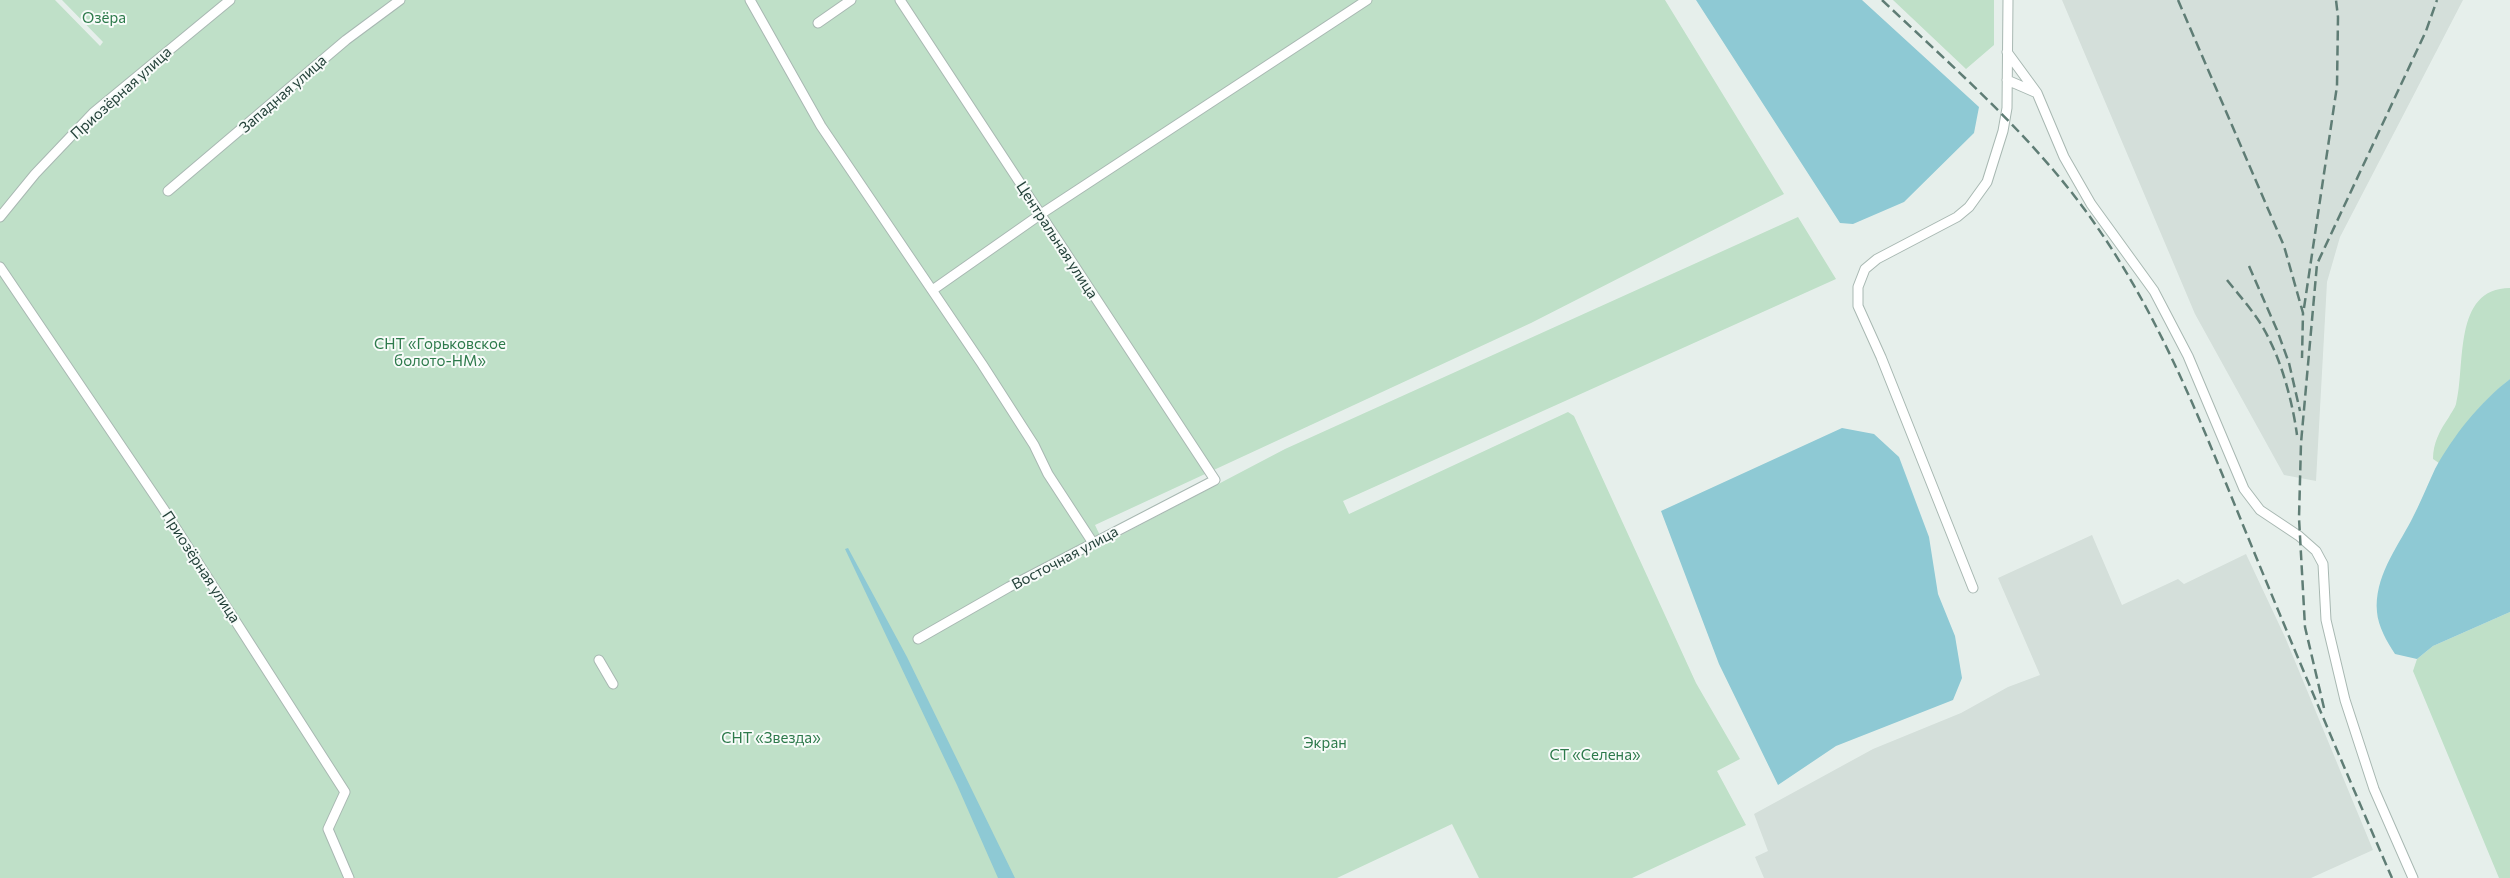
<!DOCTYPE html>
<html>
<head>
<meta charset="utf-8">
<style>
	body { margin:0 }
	canvas { display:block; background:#e6efeb }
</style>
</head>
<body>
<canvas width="2510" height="878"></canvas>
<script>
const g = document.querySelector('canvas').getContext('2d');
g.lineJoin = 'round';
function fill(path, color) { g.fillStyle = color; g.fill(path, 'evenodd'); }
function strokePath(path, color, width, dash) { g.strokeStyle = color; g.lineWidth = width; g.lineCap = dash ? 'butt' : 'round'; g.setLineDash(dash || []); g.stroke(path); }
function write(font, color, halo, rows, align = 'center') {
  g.font = font + ' Commissioner,sans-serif'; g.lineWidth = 4; g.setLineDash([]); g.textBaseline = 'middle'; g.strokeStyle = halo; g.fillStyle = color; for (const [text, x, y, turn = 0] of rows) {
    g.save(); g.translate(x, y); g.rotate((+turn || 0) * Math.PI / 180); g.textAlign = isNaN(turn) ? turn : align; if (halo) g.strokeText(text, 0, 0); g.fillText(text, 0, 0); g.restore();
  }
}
const built = new Path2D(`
	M2062 0H2463L2340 237 2327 282 2316 481 2284 475 2195 314Z
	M2092 535 2122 605 2178 579 2184 584 2246 554 2285 637 2373 850 2311 878H1764L1755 857 1768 851 1754 814 1873 749 1961 713 2008 687 2040 675 1998 578Z`);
const green = new Path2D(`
	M0 0H55L100 46 103 42 62 0H1665L1784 194 1531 323 1095 525 1104 544 1285 449 1798 217 1836 279 1343 501 1349 514 1568 412 1574 416 1696 683 1740 759 1717 771 1746 825 1632 878H1479L1452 824 1337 878H0Z
	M1893 0H1994V45L1966 69Z
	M2510 288V379C2481 402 2459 432 2439 463L2433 459C2433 443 2440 430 2449 417 2451 413 2455 408 2456 404 2466 367 2452 288 2510 288Z
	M2510 612V878H2499L2413 671 2417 659 2433 646Z`);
const water = new Path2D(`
	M1696 0H1862L1979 107 1974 133 1904 202 1853 224 1840 223Z
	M2510 379V612L2433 646 2417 659 2395 654C2387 642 2378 626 2377 612 2374 578 2396 549 2411 521 2420 504 2427 486 2435 469 2453 436 2480 402 2510 379Z
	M1842 428 1874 434 1899 457 1929 537 1938 594 1955 636 1962 678 1953 700 1836 746 1778 785 1719 664 1661 511Z
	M848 548 907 657 1015 878H998L957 785 845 549Z`);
const street = new Path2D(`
	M750 0 821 126 982 364 1034 445 1048 474 1093 543
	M900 0 1215 480 1009 587 918 639
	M818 23 851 0
	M2007 52 2037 93 2064 157 2091 204 2154 291 2188 356 2244 489 2260 510 2299 536 2316 551 2323 564 2326 620 2345 700 2374 789 2413 878
	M2007 80 2037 93
	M168 191 346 40 400 0
	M0 217 35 174 93 113 230 0
	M0 267 163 508 345 792 328 829 349 878
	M934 289 1041 214 1367 0
	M1973 588 1881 357 1858 306V287L1865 269 1877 259 1957 217 1969 207 1987 182 2003 131 2007 108 2008 0
	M599 660 613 684`);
const rail = new Path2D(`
	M1882 0C1957 71 2036 139 2095 224 2161 318 2202 425 2245 530 2293 647 2342 763 2392 878
	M2178 0 2284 246 2303 313 2302 358
	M2249 266 2277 330 2289 363 2300 411
	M2227 280C2242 299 2259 317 2269 339 2283 366 2293 405 2297 435
	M2304 308 2337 86 2338 17 2336 0
	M2324 708 2305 627 2299 518 2301 443 2317 264 2426 31 2437 0`);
const parkNames = [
	["Озёра",104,18],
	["СНТ «Горьковское",440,344],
	["болото-НМ»",440,361],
	["СНТ «Звезда»",771,738],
	["Экран",1325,743],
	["СТ «Селена»",1595,755]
];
const streetNames = [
	["Приозёрная улица",121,93,-42],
	["Западная улица",283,94,-41],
	["Центральная улица",1057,240,57],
	["Восточная улица",1065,558,-28],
	["Приозёрная улица",201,567,57]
];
fill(built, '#d4dfda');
fill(green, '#bfe0c8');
fill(water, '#8ec9d4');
strokePath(street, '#a8b8b2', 11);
strokePath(street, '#fff', 9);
strokePath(rail, '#5f7d75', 2.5, [10, 5]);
write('15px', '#2d7a4b', '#f7fbf9', parkNames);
write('15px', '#24423a', '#f7fbf9', streetNames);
</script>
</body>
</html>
